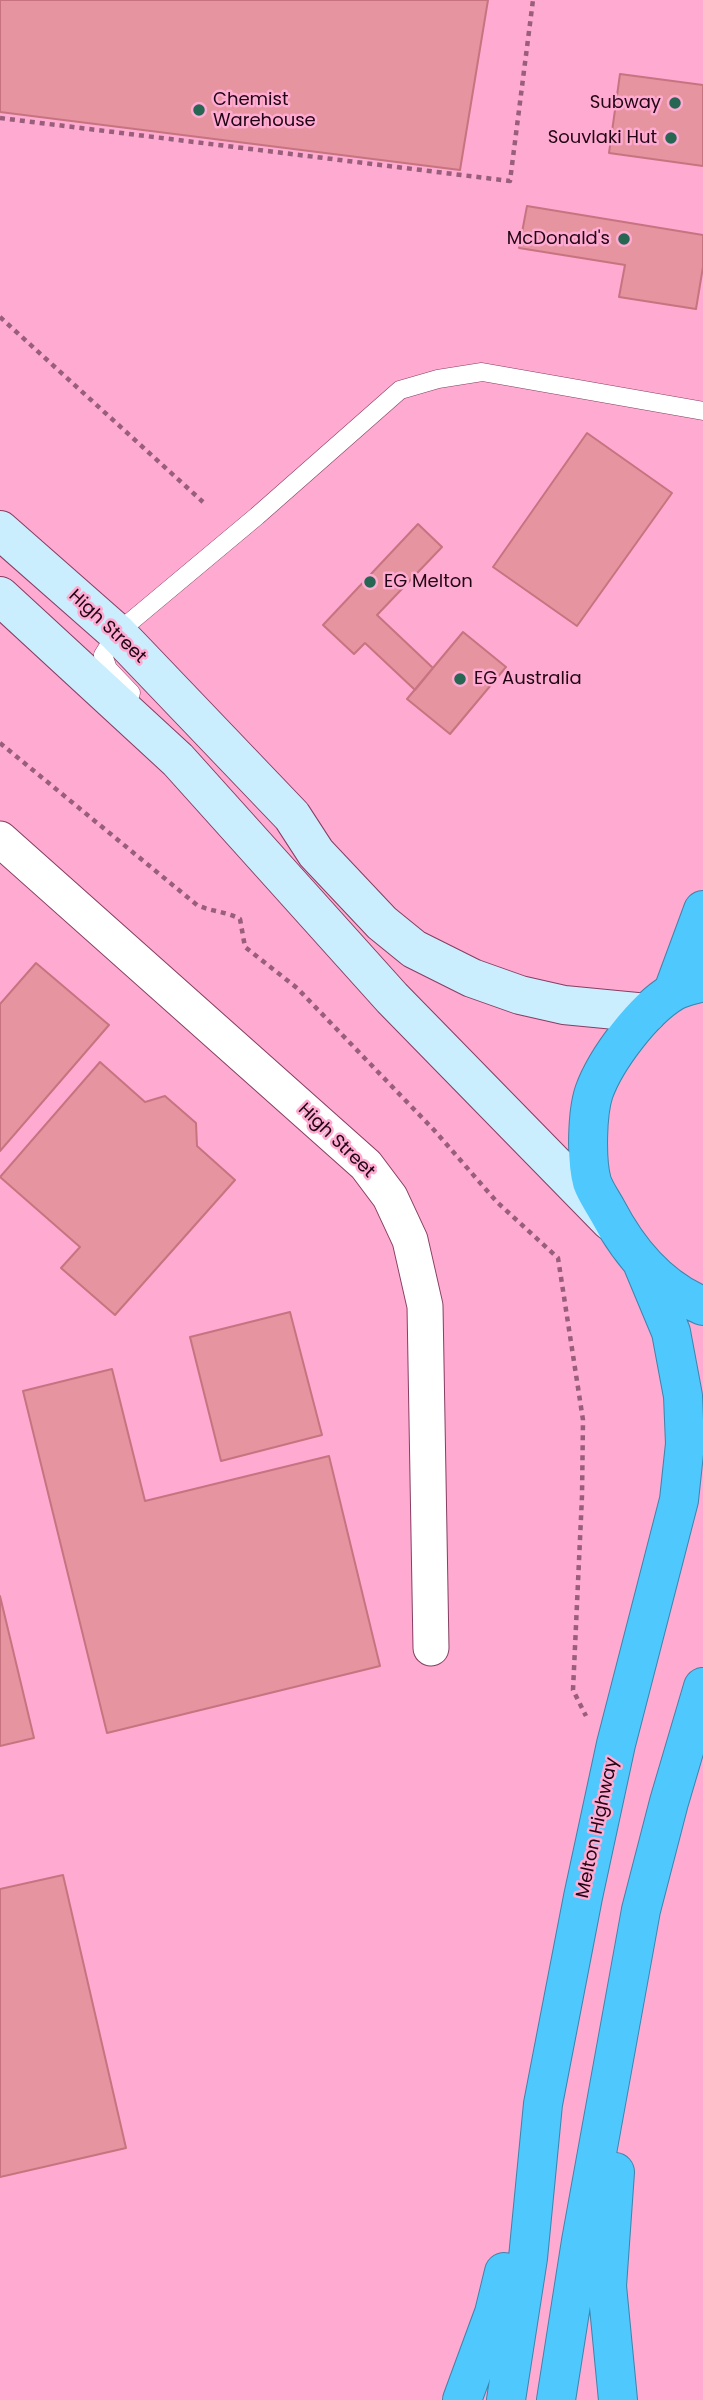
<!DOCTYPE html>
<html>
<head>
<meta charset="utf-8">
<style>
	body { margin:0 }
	canvas { display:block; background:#feaad1 }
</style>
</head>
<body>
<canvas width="703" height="2400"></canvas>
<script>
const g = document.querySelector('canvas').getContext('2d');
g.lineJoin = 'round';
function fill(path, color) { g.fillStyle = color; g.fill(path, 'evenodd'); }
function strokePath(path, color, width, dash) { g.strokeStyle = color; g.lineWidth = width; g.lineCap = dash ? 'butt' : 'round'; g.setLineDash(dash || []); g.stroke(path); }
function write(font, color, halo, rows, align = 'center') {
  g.font = font + ' Poppins,sans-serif'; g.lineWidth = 5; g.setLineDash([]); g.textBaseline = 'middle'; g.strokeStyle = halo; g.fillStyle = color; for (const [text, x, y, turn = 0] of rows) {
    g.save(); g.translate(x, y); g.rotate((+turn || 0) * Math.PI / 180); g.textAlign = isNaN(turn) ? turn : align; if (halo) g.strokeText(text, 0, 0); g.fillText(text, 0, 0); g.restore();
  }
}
const building = new Path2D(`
	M0 0H488L460 170 0 112Z
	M620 74 703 85V166L609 153Z
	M527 206 703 235V267L696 309 619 297 625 265 519 248Z
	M587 433 672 493 577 626 493 567Z
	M418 524 442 547 377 615 433 668 415 690 365 643 354 654 323 625Z
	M463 632 506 667 450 734 407 699Z
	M36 963 109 1025 0 1151V1004Z
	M100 1062 145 1102 165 1096 196 1123 197 1146 235 1180 115 1315 61 1268 80 1247 0 1177Z
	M290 1312 322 1435 221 1461 190 1337Z
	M112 1369 145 1501 329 1456 380 1666 107 1733 23 1391Z
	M0 1596 34 1738 0 1746Z
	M63 1875 126 2148 0 2177V1889Z`);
const path = new Path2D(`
	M0 118 510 181 533 0
	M0 317 203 502
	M0 743 197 905C212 912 225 911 240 919L245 947 297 988 434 1130 497 1202 558 1258 583 1420 582 1496 573 1690 586 1716`);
const lane = new Path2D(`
	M131 693 108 669 103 655 117 633 257 516 400 390 438 379 482 372 703 411`);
const street = new Path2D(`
	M0 839 366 1165 390 1197 410 1240 425 1306 431 1648`);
const secondary = new Path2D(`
	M0 530 117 633 292 816 316 853 382 923 414 949 472 978 520 995 564 1005 647 1013
	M0 596 178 760 392 998 610 1221`);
const highway = new Path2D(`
	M703 982C693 985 681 987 673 992 643 1010 606 1059 594 1092 587 1113 586 1160 592 1182 595 1191 602 1201 607 1210 629 1252 659 1288 703 1306
	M673 991 703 910
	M615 2172 607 2286 618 2400
	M462 2400 494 2313 504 2272
	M506 2400 528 2258 543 2104 583 1897 616 1744 679 1500 685 1444 683 1396 671 1332 643 1265
	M556 2400 581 2241 641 1910 669 1802 703 1687`);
const markers = [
	[675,103,7,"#276653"],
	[199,110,7,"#276653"],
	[671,138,7,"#276653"],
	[624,239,7,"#276653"],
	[370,582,7,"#276653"],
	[460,679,7,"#276653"]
];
const poiNames = [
	["Chemist",213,100],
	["Warehouse",213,121],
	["Subway",661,103,"right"],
	["Souvlaki Hut",657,138,"right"],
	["McDonald's",610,239,"right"],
	["EG Melton",384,582],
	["EG Australia",474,679]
];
const streetNames = [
	["High Street",107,627,43],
	["High Street",336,1141,44],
	["Melton Highway",598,1828,-78]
];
fill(building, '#e594a0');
strokePath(building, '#c87380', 2);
strokePath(lane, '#863e62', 19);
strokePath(street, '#863e62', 37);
strokePath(secondary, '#863e62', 40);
strokePath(highway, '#3e84ab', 40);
strokePath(path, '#985e7a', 4.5, [5, 5]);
strokePath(lane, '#fff', 18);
strokePath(street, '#fff', 35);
strokePath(secondary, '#caeefe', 38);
strokePath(highway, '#4ec8fd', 38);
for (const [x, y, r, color] of markers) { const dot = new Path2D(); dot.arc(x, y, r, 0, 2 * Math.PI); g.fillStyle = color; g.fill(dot); strokePath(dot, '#feaad1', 2.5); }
write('18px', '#210514', '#feaad1', poiNames, 'left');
write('18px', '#210514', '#feaad1', streetNames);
</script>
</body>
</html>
